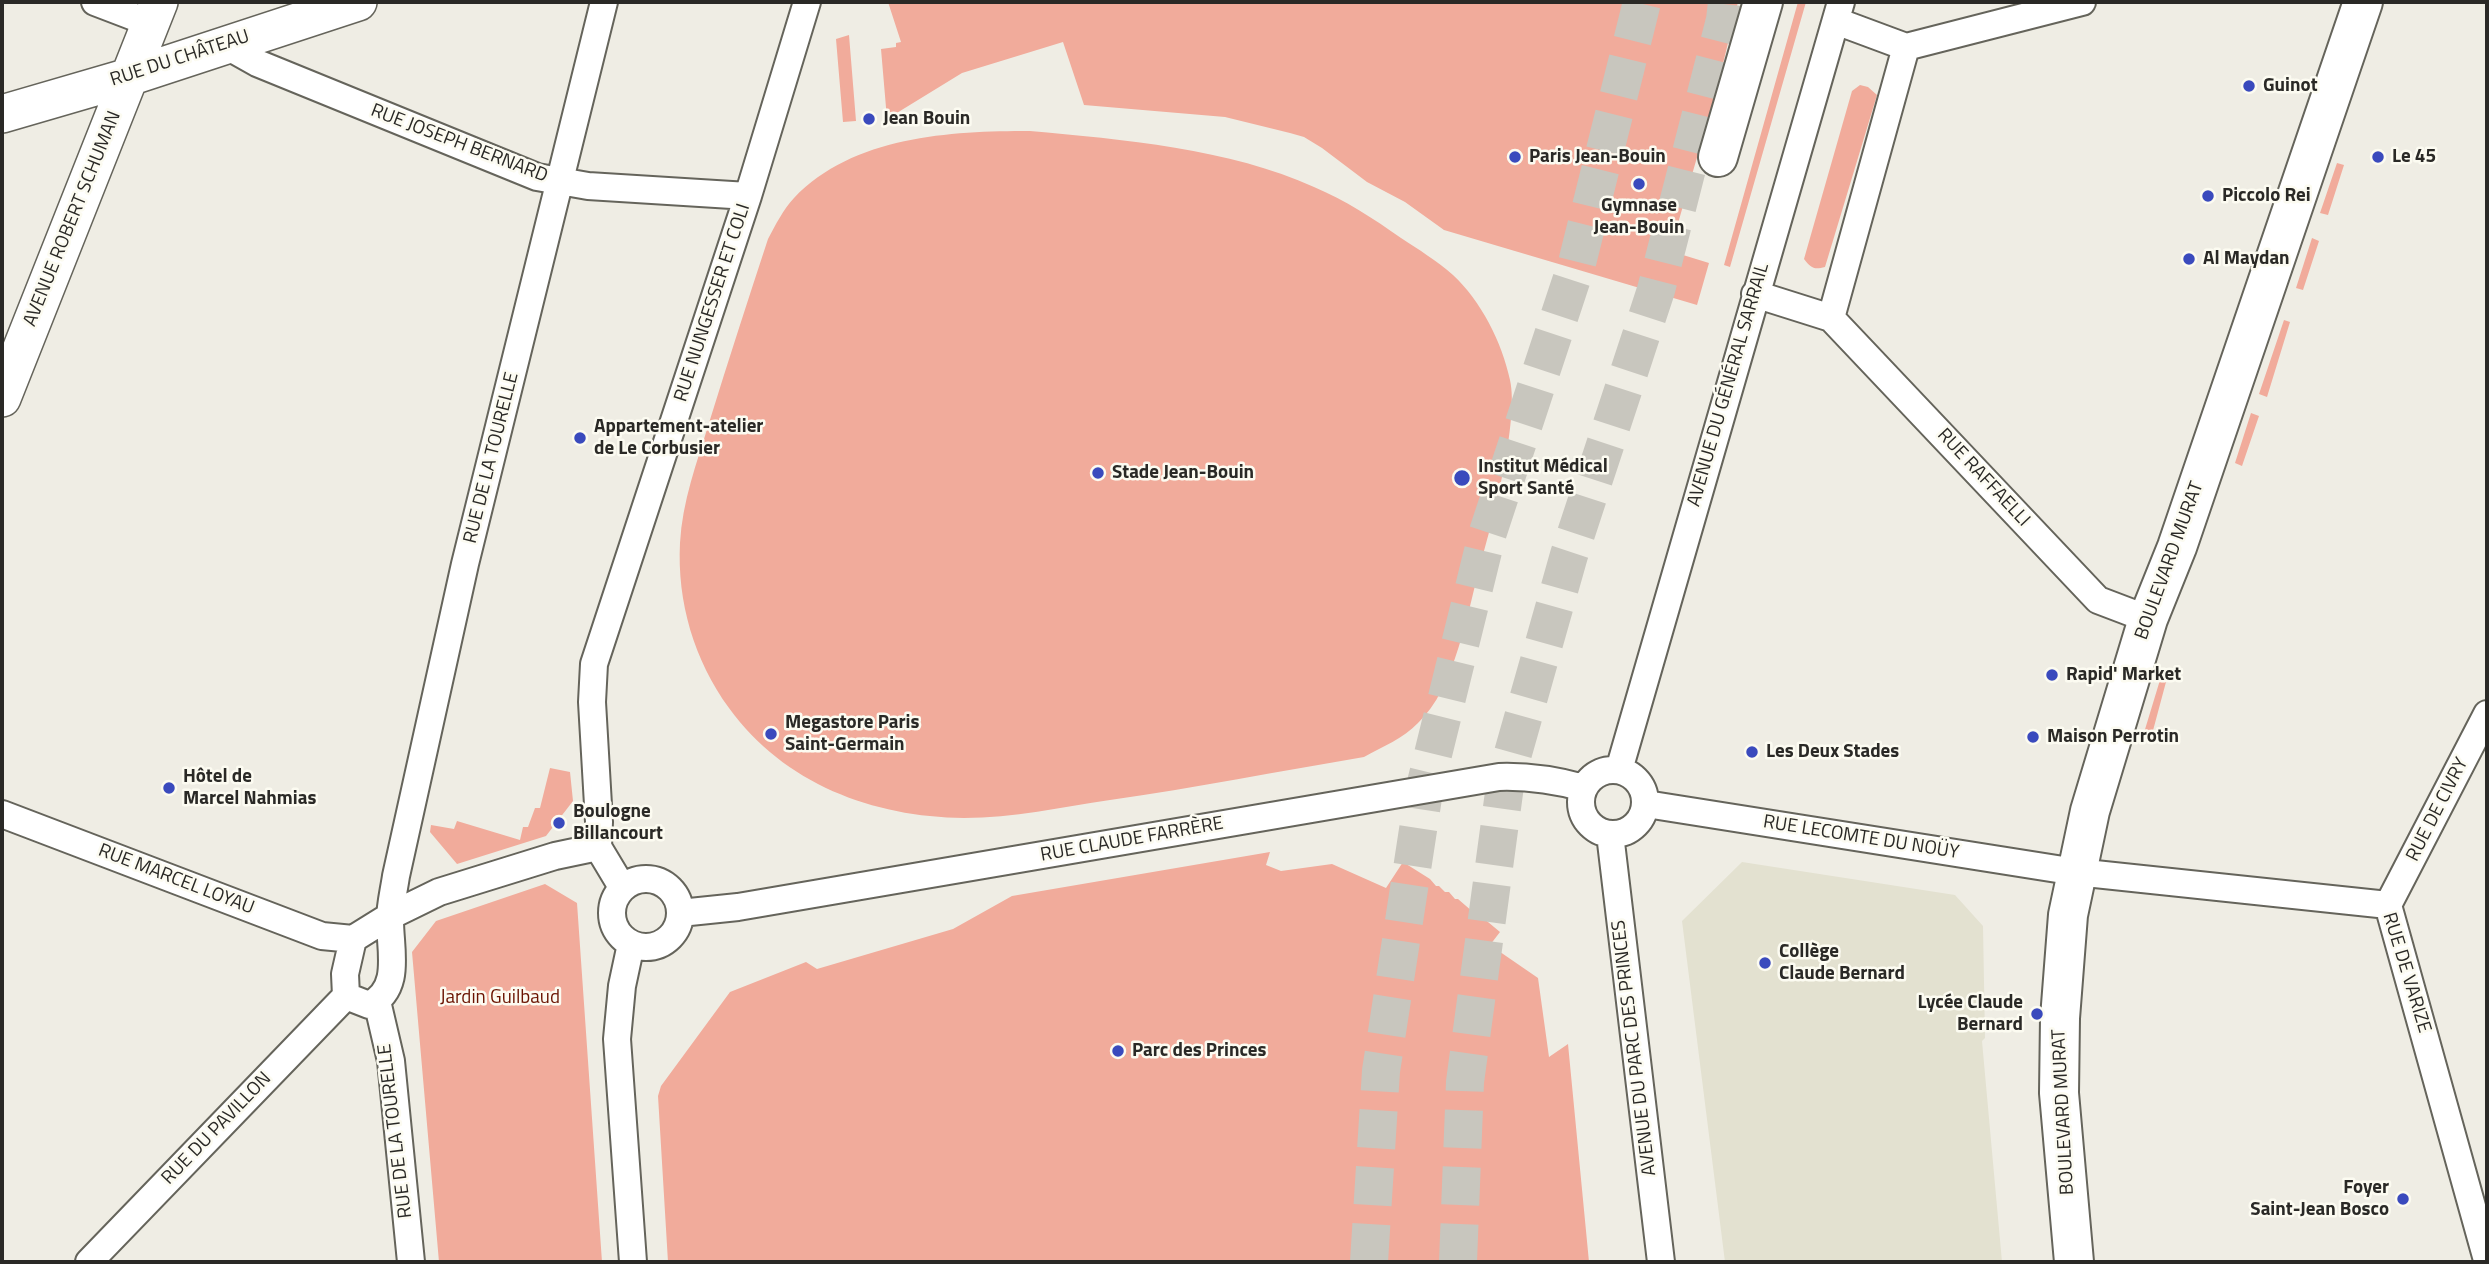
<!DOCTYPE html>
<html>
<head>
<meta charset="utf-8">
<style>
	body { margin:0 }
	#map { position:relative; width:2489px; height:1264px; overflow:hidden; background:#efede4; font-family:"Titillium Web",sans-serif }
	canvas { display:block }
	.frame { position:absolute; inset:0; border:4px solid #2a2926; pointer-events:none }
</style>
</head>
<body>
<div id="map">
<canvas width="2489" height="1264"></canvas>
<div class="frame"></div>
</div>
<script>
const g = document.querySelector('canvas').getContext('2d');
g.lineJoin = 'round';
function fill(path, color) { g.fillStyle = color; g.fill(path, 'evenodd'); }
function strokePath(path, color, width, dash) { g.strokeStyle = color; g.lineWidth = width; g.lineCap = dash ? 'butt' : 'round'; g.setLineDash(dash || []); g.stroke(path); }
function write(font, color, halo, rows, align = 'center') {
  g.font = font + ' "Titillium Web",sans-serif'; g.lineWidth = 5; g.setLineDash([]); g.textBaseline = 'middle'; g.strokeStyle = halo; g.fillStyle = color; for (const [text, x, y, turn = 0] of rows) {
    g.save(); g.translate(x, y); g.rotate((+turn || 0) * Math.PI / 180); g.textAlign = isNaN(turn) ? turn : align; if (halo) g.strokeText(text, 0, 0); g.fillText(text, 0, 0); g.restore();
  }
}
const built = new Path2D(`
	M1742 862 1955 895 1983 926 1985 1038 1982 1041 2002 1262H1725L1682 921Z`);
const green = new Path2D(`
	M888 2H1738L1717 88 1670 251 1709 263 1697 305 1444 230 1405 202 1367 182 1322 148 1304 137 1290 133 1225 117 1084 105 1063 42 962 73 887 119 881 49 896 47V43L901 42Z
	M1798 2H1806L1730 267 1724 265Z
	M849 35 856 121 843 122 836 39Z
	M1860 85 1868 87 1877 95 1825 267C1814 270 1811 268 1804 259L1852 91Z
	M1030 131C1121 139 1231 149 1314 187 1345 200 1374 219 1401 238 1418 249 1437 261 1453 275 1481 301 1502 342 1510 380 1519 420 1493 521 1481 562 1468 610 1455 689 1418 723 1404 738 1382 747 1364 757 1280 771 1195 788 1110 800 1062 807 1013 818 964 818 873 817 784 784 729 708 694 660 677 602 680 543 682 502 697 462 709 423 728 361 748 300 768 239 776 224 783 210 794 198 853 136 950 131 1030 131Z
	M2337 163 2344 165 2328 215 2320 213Z
	M2312 238 2319 241 2303 290 2296 288Z
	M2284 320 2290 322 2267 397 2259 394Z
	M2251 413 2259 416 2242 466 2235 463Z
	M2160 680 2166 682 2151 738 2143 736Z
	M550 768 570 772 573 801 546 836 457 864 430 832 431 825 454 829 457 821 520 840 523 827H528L535 808H540Z
	M1270 852 1266 865 1281 871 1332 864 1386 888 1403 862 1430 879 1436 886H1439L1445 892H1449L1455 899H1458L1473 912H1476L1500 932 1490 945 1538 978 1549 1057 1568 1044 1589 1262H668L658 1096 661 1086 730 992 806 962 817 969 953 929 1012 896Z
	M545 884 577 903 602 1262H439L412 952 436 921Z`);
const highwayTunnel = new Path2D(`
	M1369 1262 1381 1071 1424 791 1487 535 1577 263 1642 2
	M1458 1262 1465 1082 1506 778 1569 555 1656 290 1725 20 1727 2`);
const street = new Path2D(`
	M95 2 150 23
	M1836 21 1906 47
	M225 45 257 63 537 177 588 186 748 196
	M1906 47 2082 2
	M1755 294 1831 318 2098 600 2148 619
	M1831 318 1906 47
	M1581 802a32 32 0 1 1 64 0a32 32 0 1 1-64 0Z
	M1619 770 1841 2
	M1646 804 2076 872 2388 905 2487 1260
	M2 814 322 936 353 939
	M1610 834 1661 1262
	M612 913a34 34 0 1 1 68 0a34 34 0 1 1-68 0Z
	M622 887 598 847 599 822 592 702 594 664 748 196 807 2
	M2388 905 2487 714
	M680 913 738 907 1499 777C1529 776 1555 780 1584 788
	M631 944 622 986 617 1039 633 1262
	M346 996 369 1005C402 989 390 951 390 920 390 906 394 890 396 876L465 564 604 2
	M346 996 345 974 353 939 390 916 439 892 555 856 598 847
	M377 1001 391 1061 411 1262
	M89 1262 346 996`);
const secondary = new Path2D(`
	M2 114 129 77 358 2
	M2 398 159 2`);
const primary = new Path2D(`
	M2074 1262 2059 1093 2060 1018 2068 915 2090 811 2148 619 2177 547 2363 2`);
const highway = new Path2D(`
	M1718 157 1763 2`);
const markers = [
	[2249,86,7,"#3a4abd"],
	[869,119,7,"#3a4abd"],
	[1515,157,7,"#3a4abd"],
	[2378,157,7,"#3a4abd"],
	[1639,184,7,"#3a4abd"],
	[2208,196,7,"#3a4abd"],
	[2189,259,7,"#3a4abd"],
	[580,438,7,"#3a4abd"],
	[1098,473,7,"#3a4abd"],
	[1462,478,9,"#3a4abd"],
	[2052,675,7,"#3a4abd"],
	[771,734,7,"#3a4abd"],
	[2033,737,7,"#3a4abd"],
	[1752,752,7,"#3a4abd"],
	[169,788,7,"#3a4abd"],
	[559,823,7,"#3a4abd"],
	[1765,963,7,"#3a4abd"],
	[2037,1014,7,"#3a4abd"],
	[1118,1051,7,"#3a4abd"],
	[2403,1199,7,"#3a4abd"]
];
const streetNames = [
	["RUE DU CHÂTEAU",180,59,-18],
	["RUE JOSEPH BERNARD",459,144,21],
	["AVENUE ROBERT SCHUMAN",73,219,-68],
	["RUE NUNGESSER ET COLI",713,303,-72],
	["AVENUE DU GÉNÉRAL SARRAIL",1729,385,-74],
	["RUE DE LA TOURELLE",492,458,-76],
	["RUE RAFFAELLI",1983,478,47],
	["BOULEVARD MURAT",2170,561,-70],
	["RUE DE CIVRY",2438,810,-63],
	["RUE LECOMTE DU NOÜY",1861,838,9],
	["RUE CLAUDE FARRÈRE",1132,840,-10],
	["RUE MARCEL LOYAU",176,880,21],
	["RUE DE VARIZE",2406,973,73],
	["AVENUE DU PARC DES PRINCES",1635,1048,-97],
	["BOULEVARD MURAT",2064,1112,-93],
	["RUE DU PAVILLON",217,1129,-46],
	["RUE DE LA TOURELLE",396,1131,-97]
];
const poiNames = [
	["Guinot",2263,86],
	["Jean Bouin",883,119],
	["Paris Jean-Bouin",1529,157],
	["Le 45",2392,157],
	["Piccolo Rei",2222,196],
	["Gymnase",1639,206,"center"],
	["Jean-Bouin",1639,228,"center"],
	["Al Maydan",2203,259],
	["Appartement-atelier",594,427],
	["de Le Corbusier",594,449],
	["Institut Médical",1478,467],
	["Sport Santé",1478,489],
	["Stade Jean-Bouin",1112,473],
	["Rapid' Market",2066,675],
	["Megastore Paris",785,723],
	["Saint-Germain",785,745],
	["Maison Perrotin",2047,737],
	["Les Deux Stades",1766,752],
	["Hôtel de",183,777],
	["Marcel Nahmias",183,799],
	["Boulogne",573,812],
	["Billancourt",573,834],
	["Collège",1779,952],
	["Claude Bernard",1779,974],
	["Lycée Claude",2023,1003,"right"],
	["Bernard",2023,1025,"right"],
	["Parc des Princes",1132,1051],
	["Foyer",2389,1188,"right"],
	["Saint-Jean Bosco",2389,1210,"right"]
];
const parkNames = [
	["Jardin Guilbaud",500,998]
];
fill(built, '#e3e1d0');
fill(green, '#f1ab9b');
strokePath(highwayTunnel, '#c8c6be', 38, [38, 19]);
strokePath(street, '#65645b', 30);
strokePath(secondary, '#65645b', 40);
strokePath(primary, '#65645b', 42);
strokePath(highway, '#65645b', 42);
strokePath(street, '#fff', 26);
strokePath(secondary, '#fff', 37);
strokePath(primary, '#fff', 38);
strokePath(highway, '#fff', 38);
for (const [x, y, r, color] of markers) { const dot = new Path2D(); dot.arc(x, y, r, 0, 2 * Math.PI); g.fillStyle = color; g.fill(dot); strokePath(dot, '#fcfbf1', 2.5); }
write('19px', '#2a2926', '#fcfbf1', streetNames);
write('bold 19px', '#2a2926', '#fcfbf1', poiNames, 'left');
write('19px', '#6a1301', '#fcfbf1', parkNames);
</script>
</body>
</html>
